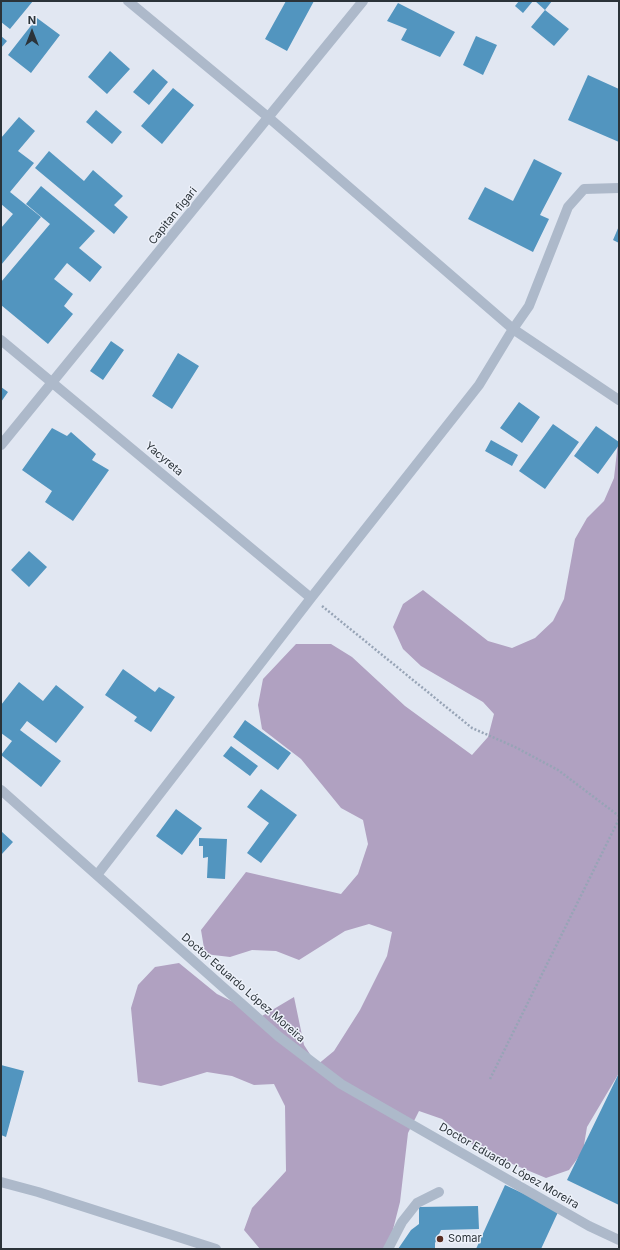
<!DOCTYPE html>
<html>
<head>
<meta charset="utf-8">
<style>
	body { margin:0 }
	#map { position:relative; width:620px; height:1250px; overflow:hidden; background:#e1e7f2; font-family:Inter,sans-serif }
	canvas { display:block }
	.frame { position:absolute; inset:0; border:2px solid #2b3339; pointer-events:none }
	.north { position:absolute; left:12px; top:12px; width:40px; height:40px; -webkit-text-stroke:3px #edf1fa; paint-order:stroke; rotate:0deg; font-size:11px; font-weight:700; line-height:16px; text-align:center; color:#2b3339 }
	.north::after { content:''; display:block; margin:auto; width:14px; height:18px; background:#2b3339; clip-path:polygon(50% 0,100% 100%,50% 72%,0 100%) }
</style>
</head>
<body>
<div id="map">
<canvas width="620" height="1250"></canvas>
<div class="frame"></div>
<div class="north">N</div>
</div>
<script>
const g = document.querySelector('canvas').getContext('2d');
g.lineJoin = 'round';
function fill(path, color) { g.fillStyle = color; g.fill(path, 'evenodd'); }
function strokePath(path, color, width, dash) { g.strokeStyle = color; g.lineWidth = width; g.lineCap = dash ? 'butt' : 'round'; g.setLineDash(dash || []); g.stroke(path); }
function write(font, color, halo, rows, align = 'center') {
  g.font = font + ' Inter,sans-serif'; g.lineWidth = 3; g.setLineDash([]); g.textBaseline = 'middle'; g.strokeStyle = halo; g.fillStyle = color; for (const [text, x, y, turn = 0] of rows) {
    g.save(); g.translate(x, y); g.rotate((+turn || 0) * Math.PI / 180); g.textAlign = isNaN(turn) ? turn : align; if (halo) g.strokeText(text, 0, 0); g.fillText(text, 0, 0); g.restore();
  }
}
const green = new Path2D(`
	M619 433V1073L587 1127 583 1151 569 1170 546 1178 479 1150 442 1119 419 1111 408 1133 400 1202 388 1249H260L244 1230 252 1208 286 1171 285 1106 274 1084 254 1085 232 1076 207 1072 161 1086 138 1082 131 1008 138 985 155 967 179 963 217 994 262 1016 294 997 304 1045 317 1065 334 1051 360 1010 387 956 392 932 369 924 345 931 299 960 276 951 252 950 230 957 205 954 201 930 246 872 341 894 358 874 368 844 363 820 341 808 301 759 262 729 258 705 263 679 296 644H331L352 657 405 706 472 755 488 737 494 714 483 702 421 666 403 649 393 627 403 604 423 590 488 641 512 648 535 638 553 621 564 599 575 539 587 518 604 501 614 478Z`);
const building = new Path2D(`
	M1 1H33L10 29 1 22Z
	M286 1H314L287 51 265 39Z
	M519 1H533L523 13 515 6Z
	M535 1H552L545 10Z
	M398 3 455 32 440 57 401 40 407 29 387 21Z
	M545 10 569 29 554 46 531 27Z
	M37 18 60 35 31 73 8 55Z
	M1 36 7 41 1 48Z
	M476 36 497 45 483 75 463 65Z
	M110 51 130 69 107 94 88 77Z
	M153 69 168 82 149 105 133 92Z
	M588 75 619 89V142L568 120Z
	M173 88 194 105 162 144 141 126Z
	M96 110 122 132 112 144 86 122Z
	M19 117 35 131 18 151 34 163 10 192 41 217 1 265V228L13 214 1 204V138Z
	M49 151 84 181 93 170 123 196 114 205 128 217 114 234 35 168Z
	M534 159 562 173 540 215 549 219 533 252 468 219 485 187 513 201Z
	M41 186 95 231 79 248 102 267 90 282 67 263 54 279 73 294 64 306 73 314 48 344 1 305V282L50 224 26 204Z
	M619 226V243L613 240Z
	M111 341 124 350 103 380 90 371Z
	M178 353 199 366 172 409 152 396Z
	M1 387 8 392 1 402Z
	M519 402 540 417 522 443 500 428Z
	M553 424 579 442 545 489 519 471Z
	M596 426 619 442V445L598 474 574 456Z
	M52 428 67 436 71 432 96 454 92 460 109 470 73 521 45 502 52 491 22 470Z
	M491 440 518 455 512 466 485 451Z
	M29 551 47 567 29 587 11 570Z
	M123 669 155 692 159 687 175 697 151 732 134 721 137 717 105 695Z
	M19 682 43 701 56 685 84 707 56 743 27 721 20 730 61 761 41 787 1 755 12 741 1 733V705Z
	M245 720 291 753 278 770 233 737Z
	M231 746 258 766 250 776 223 756Z
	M261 789 297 815 261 863 247 853 269 823 247 807Z
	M176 809 202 828 182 855 156 836Z
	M1 831 13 842 1 855Z
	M199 838 227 839 225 879 207 878 208 857 203 858V846H199Z
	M1 1065 24 1071 6 1137 1 1135Z
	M619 1073V1205L567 1180Z
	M505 1185 559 1210 541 1249H476Z
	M478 1206 479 1229 441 1230 435 1243V1249H398L411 1230 419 1224V1207Z`);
const path = new Path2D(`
	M322 606 472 728 515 747 558 770 619 816
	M490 1079 619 819`);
const lane = new Path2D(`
	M1 1182 38 1192 216 1249
	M388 1249 402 1222 417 1203 439 1192`);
const street = new Path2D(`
	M128 1 268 117 513 329 619 400
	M1 340 311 598
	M1 445 363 1
	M1 790 278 1036 341 1084 589 1226 619 1240
	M97 875 311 598 479 385 513 329 529 306 568 207 584 189 619 188`);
const markers = [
	[440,1239,4,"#592e22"]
];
const streetNames = [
	["Capitan figari",173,216,-51],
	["Yacyreta",164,459,40],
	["Doctor Eduardo López Moreira",243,988,41],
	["Doctor Eduardo López Moreira",509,1166,30]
];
const poiNames = [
	["Somar",448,1239]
];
fill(green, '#b0a1c1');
fill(building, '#5295bf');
strokePath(path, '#97a4b6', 2.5, [2, 2]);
strokePath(lane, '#adb9ca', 10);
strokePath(street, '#adb9ca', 10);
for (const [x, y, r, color] of markers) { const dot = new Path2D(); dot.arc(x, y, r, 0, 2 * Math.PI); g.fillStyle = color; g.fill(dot); strokePath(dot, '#edf1fa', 1.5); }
write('11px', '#2b3339', '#edf1fa', streetNames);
write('11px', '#2b3339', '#edf1fa', poiNames, 'left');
</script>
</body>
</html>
